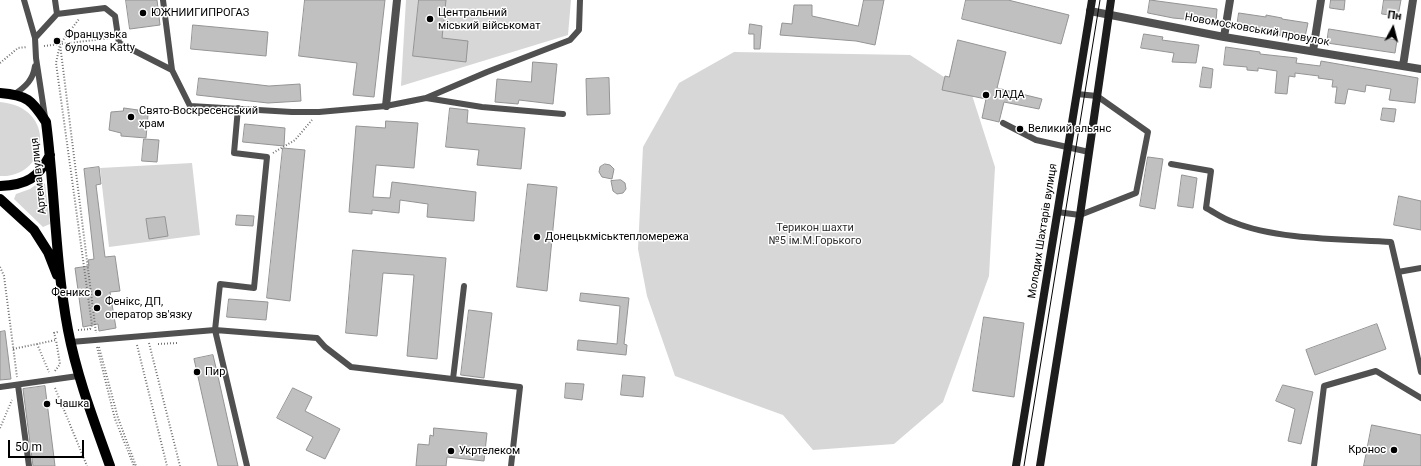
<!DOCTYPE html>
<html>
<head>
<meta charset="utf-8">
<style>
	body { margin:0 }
	#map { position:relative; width:1421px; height:466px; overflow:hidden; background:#fff; font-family:Roboto,sans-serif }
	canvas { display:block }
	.north { position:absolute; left:1373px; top:8px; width:40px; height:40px; -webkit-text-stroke:3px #fff; paint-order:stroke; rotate:7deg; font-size:11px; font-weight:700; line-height:16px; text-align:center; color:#000 }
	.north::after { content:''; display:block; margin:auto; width:14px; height:18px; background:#000; clip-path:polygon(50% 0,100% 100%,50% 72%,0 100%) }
	.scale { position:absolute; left:8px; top:440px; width:76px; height:18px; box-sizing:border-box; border:2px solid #000; border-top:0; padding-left:5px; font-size:12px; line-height:14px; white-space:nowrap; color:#000; -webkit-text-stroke:3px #fff; paint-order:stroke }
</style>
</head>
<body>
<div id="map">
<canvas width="1421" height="466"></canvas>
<div class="north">Пн</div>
<div class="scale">50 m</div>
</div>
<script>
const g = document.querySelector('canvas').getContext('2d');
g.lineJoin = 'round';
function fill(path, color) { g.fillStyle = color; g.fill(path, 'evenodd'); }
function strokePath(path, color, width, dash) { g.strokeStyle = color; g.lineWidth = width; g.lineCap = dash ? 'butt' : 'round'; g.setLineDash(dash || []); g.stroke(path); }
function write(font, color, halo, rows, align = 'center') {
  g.font = font + ' Roboto,sans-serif'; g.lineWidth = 3; g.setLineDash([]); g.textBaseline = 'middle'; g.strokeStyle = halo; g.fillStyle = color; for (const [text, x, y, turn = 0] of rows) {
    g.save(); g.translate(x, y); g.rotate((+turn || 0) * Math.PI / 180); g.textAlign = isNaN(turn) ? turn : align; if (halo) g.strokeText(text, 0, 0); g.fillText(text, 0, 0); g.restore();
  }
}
const green = new Path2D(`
	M406 0H571L568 35 401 86Z
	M734 52 910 55 972 95 995 167 989 276 943 402 894 444 813 450 783 415 675 376 647 296 638 249 643 147 679 83Z
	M0 102C59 107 48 179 0 176Z
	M192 163 200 235 109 247 100 168Z
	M41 181 45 184 50 224 43 227 14 199 16 194 30 189Z`);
const building = new Path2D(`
	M126 0H157L160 25 130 29Z
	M305 0H385L374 97 353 95 357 63 299 56Z
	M419 0H446L442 38 468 41 466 62 413 56Z
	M864 0H884L875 45 856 41 780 35 782 23 792 24 794 5H812V16L858 26Z
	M966 0H1008L1069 15 1061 44 962 19Z
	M1150 0 1217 9 1216 22 1173 18 1148 13Z
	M1331 0H1345L1344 10 1330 8Z
	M1384 0H1401L1398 16 1382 14Z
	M1239 13 1266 17V15L1282 18V19L1308 23 1305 37 1264 34V31L1237 27Z
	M750 24 762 26 760 49H754V34H749Z
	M193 25 268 32 266 56 191 49Z
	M1329 29 1397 40 1395 53 1327 43Z
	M1144 34 1163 37 1162 40 1199 45 1196 63 1172 62 1174 53 1141 48Z
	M958 40 1006 52 997 88 1042 99 1039 109 1004 102 999 122 982 118 986 99 942 90 945 76 949 77Z
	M1226 47 1260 52V54L1297 58 1296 63 1320 66 1321 61 1418 78 1415 103 1389 100 1391 89 1366 85 1365 92 1348 89 1345 104 1335 103 1337 87H1332L1333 80 1318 78 1319 76 1295 73V77L1289 76 1287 94 1275 93 1277 71 1258 68V71L1247 70V67L1224 65Z
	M533 62 557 64 553 104 519 100 518 104 495 102 497 79 531 82Z
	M1203 67 1213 69 1211 88 1200 87Z
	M199 78 269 86 300 84 301 101 268 103 197 95Z
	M609 78 610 114 587 115 586 79Z
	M124 108 138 110V113L148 115 146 138 121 136V133L109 130 111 112 123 111Z
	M450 108 468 110 467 123 525 128 521 169 477 165 479 150 446 147Z
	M1383 108 1396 109 1394 122 1381 120Z
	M386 121 418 123 414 168 376 165 373 197 390 198 392 182 476 192 474 221 427 217 428 204 400 200 399 213 372 210V214L349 212 356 126 385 128Z
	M245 124 285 128 284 146 243 142Z
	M144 139 159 140 157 162 142 161Z
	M283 148 305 150 290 301 267 298Z
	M1148 157 1163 159 1155 209 1140 206Z
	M605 164 610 165 614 169 612 179 602 177 599 172 600 167Z
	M99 167 101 184 96 185 105 257 115 256 120 291 110 292 116 328 99 331 98 324 83 327 75 268 89 266 88 260 94 259 84 169Z
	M1182 175 1197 178 1193 208 1178 206Z
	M621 180 625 183 626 189 623 193 617 194 613 191 611 181Z
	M528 184 557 187 547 291 517 287Z
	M1399 196 1421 201V230L1394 225Z
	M237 215 254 216 253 226 236 225Z
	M165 217 168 236 149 239 146 219Z
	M353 250 446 258 437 359 407 356 414 275 383 273 377 336 346 333Z
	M581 293 629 298 624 344 627 345 626 355 577 350 578 340 617 344 620 306 580 301Z
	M229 299 268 302 266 320 227 317Z
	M469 310 492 313 484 378 461 375Z
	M984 317 1024 323 1014 397 973 391Z
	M1377 324 1386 349 1315 375 1306 350Z
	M5 331 11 379 0 380V332Z
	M213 355 217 372 238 466H218L194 359Z
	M623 375 645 377 643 397 621 395Z
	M566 383 584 384 582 400 565 398Z
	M1283 385 1313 392 1301 444 1288 441 1295 409 1276 401Z
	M45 386 55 466H33L23 389Z
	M293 388 312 397 305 411 340 429 325 459 306 450 313 437 277 418Z
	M1372 425 1421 435V466H1364Z
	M434 428 487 433 484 461 447 457 446 466H416L418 444 429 445 430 435 433 436Z`);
const path = new Path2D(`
	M60 44 96 333
	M44 46 111 38
	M0 63 18 48 27 47
	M273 153 295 140 312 120
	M0 267 4 276 17 377
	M78 330 90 329 92 325 56 63 60 44 79 19
	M149 343 180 466
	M37 344 49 372
	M158 344 177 343
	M137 345 167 466
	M97 347 115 419 134 466
	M99 347 118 418 136 466
	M13 349 56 340 54 333 58 332
	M55 371 60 364 56 340
	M55 388 87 466
	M0 428 12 400`);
const service = new Path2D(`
	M24 0 35 38
	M163 0 172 70 190 106 292 112H319L386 106 426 98 482 107 563 114
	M57 14 105 8 115 16 119 43 172 70
	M15 94C26 86 33 80 35 66
	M426 98 487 72 570 40 579 30 580 0
	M238 108 234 153 267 157 254 288 220 284 215 330 247 466
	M45 117 36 58 35 38 57 14 55 0
	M1003 123 1036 140 1089 152
	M1171 164 1211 171 1206 208C1214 212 1223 219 1233 222 1277 240 1343 239 1391 242L1398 272
	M1057 212 1080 215 1136 193 1148 132 1097 96 1077 94
	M1421 268 1398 272 1421 372
	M71 342 215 330 317 338 325 347 351 367 520 387 511 466
	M453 379 464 286
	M18 385 29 466
	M0 387 78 376
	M1314 466 1324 386 1376 371 1421 398`);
const minor = new Path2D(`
	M1090 11 1224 37 1421 69
	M1224 37 1230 0
	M1313 51 1321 0
	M1403 66 1413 0
	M386 106 397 0`);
const secondary = new Path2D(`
	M1016 466 1092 0
	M1040 466 1080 215 1111 0`);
const primary = new Path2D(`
	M0 93C27 95 32 100 46 122 55 191 55 261 68 330 77 377 94 421 110 466
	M0 186C27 185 38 178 50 155
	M0 199 34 230 48 252 57 275`);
const tram = new Path2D(`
	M1024 466 1100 0`);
const markers = [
	[143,13,4,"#000"],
	[430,19,4,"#000"],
	[57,41,4,"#000"],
	[986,95,4,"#000"],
	[131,117,4,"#000"],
	[1020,129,4,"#000"],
	[537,237,4,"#000"],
	[98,293,4,"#000"],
	[97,308,4,"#000"],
	[197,372,4,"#000"],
	[47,404,4,"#000"],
	[1394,450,4,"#000"],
	[451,451,4,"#000"]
];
const poiNames = [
	["ЮЖНИИГИПРОГАЗ",151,13],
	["Центральний",438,13],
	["міський військомат",438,26],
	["Французька",65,35],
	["булочна Katty",65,48],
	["ЛАДА",994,95],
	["Свято-Воскресенський",139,111],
	["храм",139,124],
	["Великий альянс",1028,129],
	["Донецькміськтепломережа",545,237],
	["Феникс",90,293,"right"],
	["Фенікс, ДП,",105,302],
	["оператор зв'язку",105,315],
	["Пир",205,372],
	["Чашка",55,404],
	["Кронос",1386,450,"right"],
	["Укртелеком",459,451]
];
const streetNames = [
	["Новомосковський провулок",1257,30,10],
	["Артема вулиця",39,176,-96],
	["Молодих Шахтарів вулиця",1043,231,-81]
];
const parkNames = [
	["Терикон шахти",815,228],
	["№5 ім.М.Горького",815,241]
];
fill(green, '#d7d7d7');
fill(building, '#c0c0c0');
strokePath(building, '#949494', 1);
strokePath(path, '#727272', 2, [1, 2]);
strokePath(service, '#505050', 6);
strokePath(minor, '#505050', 8);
strokePath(secondary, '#1d1d1d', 8);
strokePath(primary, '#000', 10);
strokePath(tram, '#000', 1);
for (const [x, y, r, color] of markers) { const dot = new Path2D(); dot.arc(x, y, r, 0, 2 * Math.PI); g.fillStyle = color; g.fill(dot); strokePath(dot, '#fff', 1.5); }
write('11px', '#000', '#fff', poiNames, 'left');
write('11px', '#000', '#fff', streetNames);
write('11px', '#2e2e2e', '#fff', parkNames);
</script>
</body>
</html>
